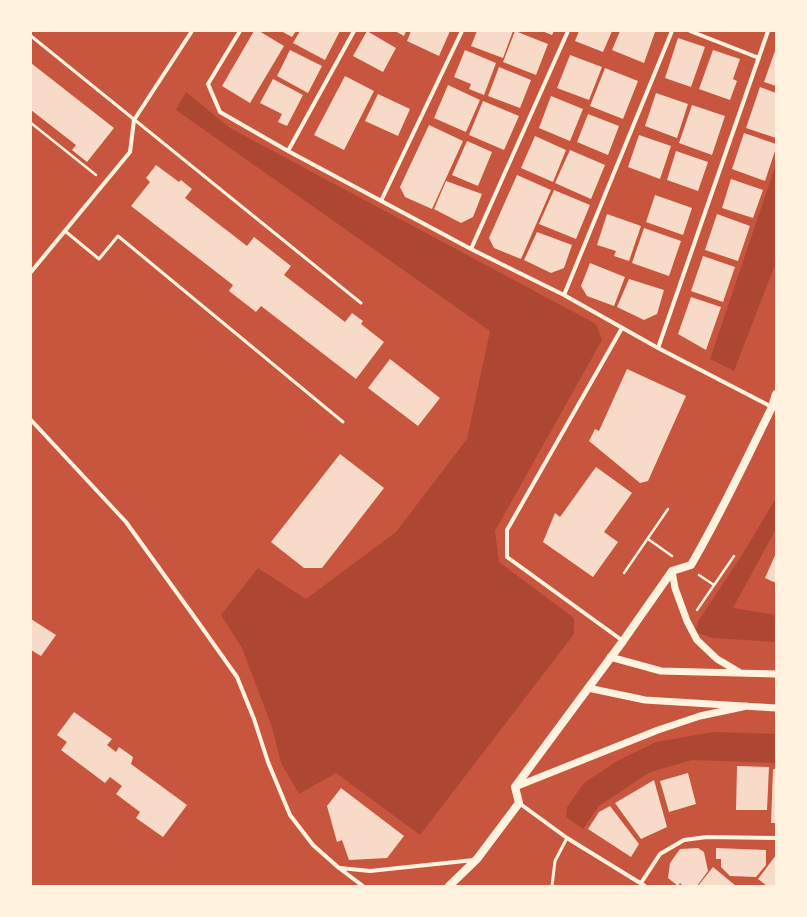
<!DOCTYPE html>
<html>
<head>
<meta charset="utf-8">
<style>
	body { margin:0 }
	#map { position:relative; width:807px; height:917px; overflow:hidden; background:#c8553d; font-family:"Alegreya Sans",sans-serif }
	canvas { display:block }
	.frame { position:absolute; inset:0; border:32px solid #fff3e0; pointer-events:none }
</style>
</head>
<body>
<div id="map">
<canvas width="807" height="917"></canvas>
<div class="frame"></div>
</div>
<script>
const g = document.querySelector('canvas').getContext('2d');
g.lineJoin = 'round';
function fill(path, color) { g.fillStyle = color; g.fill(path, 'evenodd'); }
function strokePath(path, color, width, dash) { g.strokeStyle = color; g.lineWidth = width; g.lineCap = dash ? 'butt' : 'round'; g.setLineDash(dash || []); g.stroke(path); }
const green = new Path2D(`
	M186 92 230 128 596 324 602 340 495 531 499 562 574 618V634L420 835 336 773 299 794 281 763 272 727 242 648 221 615 258 568 306 599 396 532 467 439 490 331 176 110Z
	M776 164V262L734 371 710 359Z
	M776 498V529L733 608 776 615V642L713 638 695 632 699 620 742 555Z
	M713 732 776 734V763L692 760 650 772 599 806 583 829 566 817 567 807 584 783 617 761 656 742Z`);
const building = new Path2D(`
	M254 31H259L284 46 250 103 222 86Z
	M281 31H296L292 37Z
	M300 31H340L325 60 293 43Z
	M367 31 396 48 383 72 353 56Z
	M395 31H406L404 36Z
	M411 31H450L439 56 407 41Z
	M477 31H513L503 58 471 46Z
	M515 31 548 44 536 75 503 62Z
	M542 31H554L552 35Z
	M579 31H612L603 52 575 41Z
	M620 31H655V32L644 63 612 50Z
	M678 38 705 47 691 87 665 78Z
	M776 48V86L764 82Z
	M290 50 322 66 308 93 277 76Z
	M465 50 496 63 484 95 469 89 471 84 454 77Z
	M713 50 740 59 733 79 737 81 730 100 699 89Z
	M570 55 602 67 589 100 557 88Z
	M31 63 114 128 87 162 72 150 76 145 31 110Z
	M499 67 531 80 520 108 488 96Z
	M605 68 638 81 623 119 590 106Z
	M345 76 374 91 344 150 314 135Z
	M273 79 303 95 287 126 278 122 282 114 260 103Z
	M448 85 480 100 466 132 434 118Z
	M760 87 776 93V138L746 128Z
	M656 93 688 104 677 138 645 126Z
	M378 94 410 109 398 136 365 121Z
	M551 96 583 109 570 141 539 128Z
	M483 101 519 116 504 150 469 135Z
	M692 105 725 116 712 155 679 143Z
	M588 114 619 126 608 155 577 142Z
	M429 125 463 141 432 209 405 197 400 187Z
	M744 133 776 144V148L765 181 732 169Z
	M639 135 671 146 660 179 628 167Z
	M535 136 566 150 553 182 521 168Z
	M467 141 492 152 478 186 452 175Z
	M570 150 605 165 591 199 555 183Z
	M676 151 708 162 698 191 667 180Z
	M156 165 179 182 181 180 192 189 185 198 247 246 254 237 291 266 284 275 345 322 352 313 363 321 361 324 384 342 356 379 261 306 256 312 229 291 233 285 131 206 150 182 146 178Z
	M517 175 551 190 521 259 494 248 489 238Z
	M731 179 763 190 753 218 722 208Z
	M446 181 482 194 473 217 461 223 434 209Z
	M554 190 590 205 576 239 539 224Z
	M655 195 692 208 683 235 646 222Z
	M607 214 641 226 629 261 614 256 616 251 597 245Z
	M717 214 750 226 738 261 705 250Z
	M644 228 681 241 669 276 632 263Z
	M537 232 572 245 564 268 551 273 524 260Z
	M703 256 735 267 723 302 691 291Z
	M590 263 625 277 614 306 587 296 581 286Z
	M629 279 664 290 657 314 644 320 617 307Z
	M691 297 721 307 706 350 678 334Z
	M390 359 440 398 418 426 368 388Z
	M627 369 686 396 648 481 640 483 589 441 595 429 599 431Z
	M340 454 384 488 322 568H304L271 542Z
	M596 467 632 493 604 532 618 542 593 577 543 542 555 513 560 517Z
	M776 553V583L765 578Z
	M31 619 56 635 41 656 31 650Z
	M74 712 112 739 107 745 116 752 119 747 133 757 131 764 187 805 163 837 136 818 140 812 116 794 122 786 110 777 105 783 61 750 67 742 57 735Z
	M737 766 769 767 767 810H736Z
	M773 769H776V823H771Z
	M688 773 696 804 669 812 660 781Z
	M654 780 667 827 641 839 615 803Z
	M341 788 404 836 387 858 349 860 342 840 337 842 327 806Z
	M610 806 639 844 631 857 588 829 599 812Z
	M698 848 704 852 708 871 697 886H683L680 883 678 886 668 878 670 863 680 849Z
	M716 848 766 850V865L756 877 730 876 721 867V859H716Z
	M776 855V886H767L758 879Z
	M713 867 736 886H698Z`);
const path = new Path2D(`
	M31 123 96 175
	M648 539 672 556
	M624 573 668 509
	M699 575 714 585
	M697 610 734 556`);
const service = new Path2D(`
	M31 36 361 303
	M65 231 99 259 118 236 343 422
	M552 886 555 861 567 838`);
const minor = new Path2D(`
	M240 31 208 84 220 112 288 151 471 249 564 295 658 348 772 407
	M690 31 759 58
	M288 151 354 31
	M381 201 462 31
	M471 249 568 31
	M31 272 130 152 134 120 192 31
	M564 295 672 31
	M622 328 507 530V557L623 641
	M658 348 768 31
	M31 420 126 522 203 629 237 677 254 719 268 762 290 815 313 845 339 868 363 886
	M519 803 567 838 645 886
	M340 868 370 871 474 860
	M641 883 660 854 684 840 707 837 776 838`);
const tertiary = new Path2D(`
	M672 571 675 588 687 621 697 640 717 659 739 672
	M610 657 661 671 776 674
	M588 688 645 700 776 708
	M515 787 658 730 700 716 747 706`);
const secondary = new Path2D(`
	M449 886 477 859 519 803 515 787 623 641 672 571 691 565C721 514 746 460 772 407L776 394`);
fill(green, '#ae4732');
fill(building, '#f7dbc8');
strokePath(path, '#fff3e0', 2.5);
strokePath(service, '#fff3e0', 3);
strokePath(minor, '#fff3e0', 4);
strokePath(tertiary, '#fff3e0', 7);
strokePath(secondary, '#fff3e0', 8);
</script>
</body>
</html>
